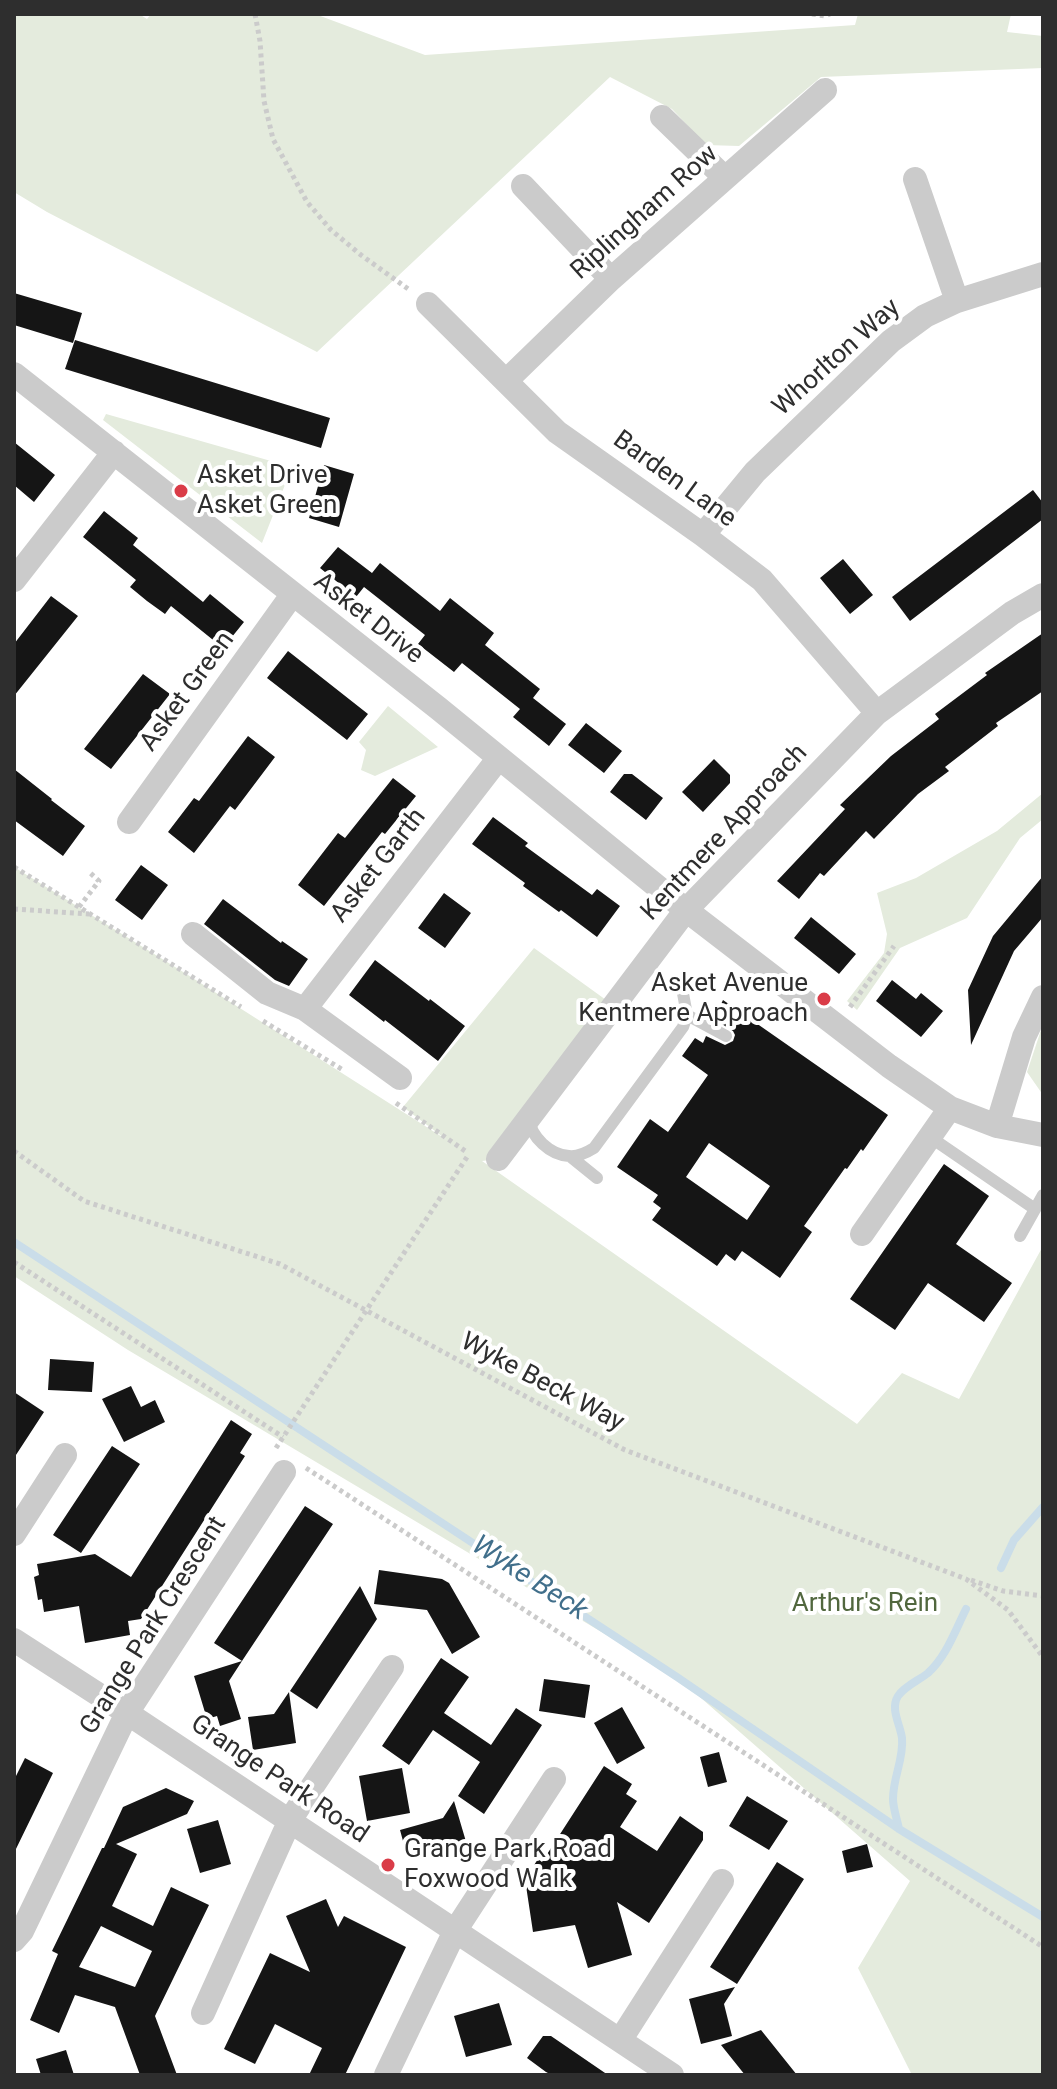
<!DOCTYPE html>
<html>
<head>
<meta charset="utf-8">
<style>
	body { margin:0 }
	#map { position:relative; width:1057px; height:2089px; overflow:hidden; background:#fff; font-family:Roboto,sans-serif }
	canvas { display:block }
	.frame { position:absolute; inset:0; border:16px solid #2e2e2e; pointer-events:none }
</style>
</head>
<body>
<div id="map">
<canvas width="1057" height="2089"></canvas>
<div class="frame"></div>
</div>
<script>
const g = document.querySelector('canvas').getContext('2d');
g.lineJoin = 'round';
function fill(path, color) { g.fillStyle = color; g.fill(path, 'evenodd'); }
function strokePath(path, color, width, dash) { g.strokeStyle = color; g.lineWidth = width; g.lineCap = dash ? 'butt' : 'round'; g.setLineDash(dash || []); g.stroke(path); }
function write(font, color, halo, rows, align = 'center') {
  g.font = font + ' Roboto,sans-serif'; g.lineWidth = 8; g.setLineDash([]); g.textBaseline = 'middle'; g.strokeStyle = halo; g.fillStyle = color; for (const [text, x, y, turn = 0] of rows) {
    g.save(); g.translate(x, y); g.rotate((+turn || 0) * Math.PI / 180); g.textAlign = isNaN(turn) ? turn : align; if (halo) g.strokeText(text, 0, 0); g.fillText(text, 0, 0); g.restore();
  }
}
const green = new Path2D(`
	M14 14H139L147 19 151 14H315L425 55 855 25 858 14H1011L1007 32 1043 36V68L821 77 739 146 706 145 672 109 610 77 317 352 47 212 14 192Z
	M106 414 292 467 262 543 103 420Z
	M388 706 438 747 375 776 361 770 366 750 359 742Z
	M1043 793V819L1020 838 967 918 900 948 857 1010 847 1001 884 953 887 934 877 893 916 878 997 831Z
	M14 867 188 975 447 1140 403 1107 534 948 613 1005 498 1159 482 1161 857 1424 902 1373 959 1399 1043 1246V2075H912L858 1968 910 1881 677 1677 128 1350 14 1276Z
	M1043 1024V1095L1027 1072Z`);
const stream = new Path2D(`
	M14 1242 677 1677 899 1829 1043 1917
	M1001 1568 1014 1540 1043 1507
	M899 1829C897 1819 893 1808 893 1799 893 1777 904 1759 902 1738 900 1724 890 1709 898 1696 906 1685 918 1681 928 1673 946 1657 955 1631 966 1609`);
const building = new Path2D(`
	M14 293 82 313 73 343 14 325Z
	M75 340 330 418 321 448 65 369Z
	M14 442 55 475 34 502 14 485Z
	M324 465 354 474 339 527 309 518Z
	M1033 490 1043 503V519L910 621 892 597Z
	M104 511 138 538 133 545 203 602 210 594 244 622 223 648 171 606 165 614 147 601 130 587 136 580 83 537Z
	M338 547 372 573 380 563 440 611 450 598 494 633 485 645 540 689 533 698 566 724 549 746 513 717 520 709 462 663 454 672 418 644 425 635 364 587 356 597 320 568Z
	M843 559 873 595 850 614 820 578Z
	M51 596 78 616 14 696V644Z
	M1043 633V691L996 723 998 726 945 767 949 771 918 794 874 839 866 831 824 876 820 873 799 899 777 881 845 809 840 805 891 756 939 719 935 714 987 675 985 673Z
	M288 651 368 714 347 740 267 678Z
	M143 674 170 694 111 769 84 749Z
	M586 723 622 751 604 773 568 745Z
	M248 736 275 757 235 810 230 806 194 853 168 832 194 798 199 801Z
	M714 759 730 775V783L703 812 682 792Z
	M14 769 52 799 51 800 85 826 63 856 14 820Z
	M624 774H632L663 798 646 820 610 792Z
	M393 778 416 796 385 834 382 832 324 906 298 885 338 833 345 838Z
	M493 817 528 843 525 846 592 895 597 889 620 906 597 937 561 910 559 912 523 886 525 883 472 844Z
	M141 865 168 885 142 920 115 900Z
	M1043 876V917L1014 951 971 1045 968 990 993 936Z
	M444 893 471 913 445 948 418 928Z
	M223 899 281 943 282 941 308 959 289 986 275 980 204 924Z
	M811 917 856 954 839 974 794 938Z
	M375 960 429 1001 430 999 465 1026 438 1061 385 1020 384 1022 349 995Z
	M892 980 916 999 921 993 943 1011 921 1037 876 1001Z
	M723 1000 888 1115 863 1151 861 1149 847 1169 845 1168 804 1226 812 1232 780 1278 742 1251 735 1261 726 1254 717 1266 652 1220 661 1208 653 1202 658 1195 617 1167 650 1119 668 1132 708 1075 682 1056 695 1038 703 1043 706 1036 725 1045 733 1041 735 1035 733 1031 714 1019ZM709 1143 770 1186 747 1220 686 1177Z
	M944 1164 989 1196 956 1244 1012 1283 984 1322 928 1283 895 1330 850 1299Z
	M50 1359 94 1362 92 1392 48 1390Z
	M131 1386 141 1407 155 1400 165 1422 124 1442 102 1399Z
	M14 1392 44 1412 14 1458Z
	M231 1420 252 1434 240 1453 245 1456 141 1619 128 1621 130 1635 85 1643 79 1606 44 1612 42 1599 38 1600 36 1588 34 1577 39 1575 37 1564 95 1554 131 1577Z
	M112 1446 140 1464 81 1553 53 1535Z
	M305 1506 333 1524 242 1661 214 1643Z
	M379 1570 442 1579 449 1583 480 1637 452 1654 427 1610 374 1604Z
	M360 1586 377 1619 317 1709 290 1691Z
	M441 1658 469 1677 444 1713 491 1745 516 1708 542 1725 484 1814 458 1796 480 1762 433 1730 409 1765 382 1746Z
	M242 1661 229 1681 241 1719 220 1726 217 1716 207 1719 194 1676Z
	M544 1679 590 1685 585 1718 539 1711Z
	M289 1692 296 1743 253 1750 248 1717 274 1714Z
	M622 1707 645 1748 617 1764 594 1723Z
	M719 1752 727 1782 708 1787 700 1757Z
	M25 1758 53 1773 14 1853V1780Z
	M604 1766 632 1784 626 1794 637 1801 620 1827 657 1851 680 1816 703 1832V1840L649 1923 617 1902 632 1955 588 1968 575 1925 533 1932 525 1879 538 1859 542 1862Z
	M402 1768 410 1813 367 1821 359 1776Z
	M166 1788 194 1801 187 1814 116 1844 137 1854 112 1906 153 1926 171 1887 209 1905 155 2016 177 2075H140L115 2007 75 1995 59 2033 30 2020 58 1954 52 1951 102 1848H104L123 1807ZM101 1926 152 1951 135 1987 79 1967Z
	M747 1796 788 1821 769 1850 729 1826Z
	M454 1801 467 1845 420 1858 418 1849 406 1852 400 1830 443 1818Z
	M218 1820 231 1864 200 1873 187 1829Z
	M867 1844 873 1867 847 1873 842 1851Z
	M777 1862 804 1879 737 1984 710 1967Z
	M326 1899 338 1927 344 1916 406 1947 345 2075H309L322 2048 275 2024 255 2064 224 2049 270 1953 310 1972 286 1916Z
	M735 1987 724 2004 732 2036 701 2044 689 1999Z
	M499 2003 512 2045 466 2057 454 2016Z
	M761 2030 797 2075H745L721 2045Z
	M543 2036H551L608 2075H552L546 2072 527 2058Z
	M66 2050 74 2075H41L36 2059Z`);
const path = new Path2D(`
	M255 14 260 41 264 101 273 139 307 202 331 230 361 255 411 291
	M812 14 825 16 830 14
	M14 867 241 1007
	M79 907 99 881 88 871
	M14 909 89 914
	M850 1007 894 946
	M263 1021 343 1070
	M396 1103 468 1153
	M14 1151 84 1201 280 1264 625 1450 966 1579 1008 1610 1043 1657
	M14 1262 283 1437
	M276 1448 469 1154
	M306 1468 1043 1947
	M971 1580 1003 1591 1043 1596`);
const lane = new Path2D(`
	M687 1015 726 1036
	M529 1119C531 1137 550 1155 569 1156 578 1157 586 1153 594 1148L683 1027 687 1015 682 988
	M930 1137 1035 1209
	M571 1157 597 1178
	M1020 1236 1043 1195`);
const street = new Path2D(`
	M662 117 725 178
	M915 179 957 301
	M523 186 611 279
	M428 304 557 432 703 535 762 580 877 713
	M14 374 438 708 686 910 889 1066 950 1108 997 1126 1043 1135
	M506 381 611 279 825 90
	M703 535 755 472 891 341 925 316 957 301 1043 274
	M14 580 114 452
	M129 822 292 595
	M193 934 267 993 305 1009 498 759
	M305 1009 400 1078
	M997 1126 1024 1037 1043 997
	M498 1159 686 910 877 713 1012 613 1043 595
	M862 1234 950 1108
	M14 1534 65 1455
	M14 1640 127 1713 672 2075
	M14 1940 22 1931 127 1713 284 1472
	M203 2013 290 1820 392 1667
	M621 2039 722 1881
	M386 2075 455 1931 554 1779`);
const markers = [
	[181,491,8,"#da3c48"],
	[824,999,8,"#da3c48"],
	[388,1865,8,"#da3c48"]
];
const streetNames = [
	["Riplingham Row",645,213,-42],
	["Whorlton Way",837,358,-42],
	["Barden Lane",674,480,36],
	["Asket Drive",368,619,38],
	["Asket Green",188,692,-54],
	["Kentmere Approach",725,833,-47],
	["Asket Garth",379,866,-52],
	["Wyke Beck Way",542,1383,28],
	["Grange Park Crescent",154,1626,-58],
	["Grange Park Road",279,1780,34]
];
const poiNames = [
	["Asket Drive",197,476],
	["Asket Green",197,506],
	["Asket Avenue",808,984,"right"],
	["Kentmere Approach",808,1014,"right"],
	["Grange Park Road",404,1850],
	["Foxwood Walk",404,1880]
];
const parkNames = [
	["Arthur's Rein",865,1604]
];
const waterNames = [
	["Wyke Beck",529,1579,33]
];
fill(green, '#e4ebdd');
strokePath(stream, '#cadde9', 8);
fill(building, '#151515');
strokePath(path, '#cbcbcb', 5, [4, 4]);
strokePath(lane, '#cbcbcb', 12);
strokePath(street, '#cbcbcb', 24);
for (const [x, y, r, color] of markers) { const dot = new Path2D(); dot.arc(x, y, r, 0, 2 * Math.PI); g.fillStyle = color; g.fill(dot); strokePath(dot, '#fff', 3); }
write('26px', '#2e2e2e', '#fff', streetNames);
write('26px', '#2e2e2e', '#fff', poiNames, 'left');
write('26px', '#51673e', '#fff', parkNames);
write('italic 28px', '#416f8b', '#fff', waterNames);
</script>
</body>
</html>
